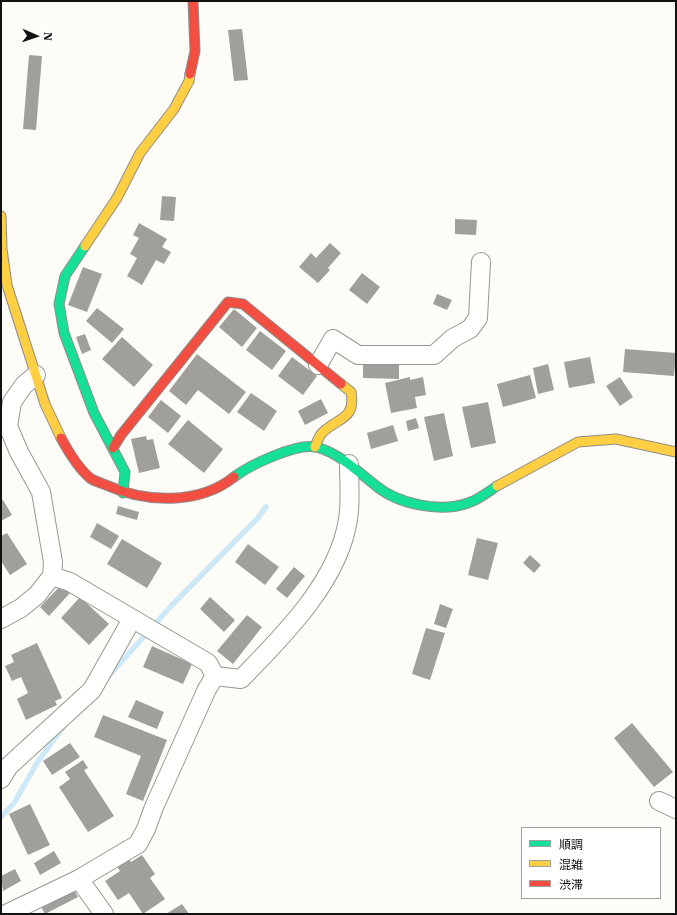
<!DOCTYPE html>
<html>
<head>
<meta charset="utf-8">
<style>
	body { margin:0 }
	#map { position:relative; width:677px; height:915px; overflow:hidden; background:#fdfcf7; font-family:"IBM Plex Serif","Noto Sans JP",serif }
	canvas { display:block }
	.frame { position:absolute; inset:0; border:2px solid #111; pointer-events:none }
	.legend { position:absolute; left:521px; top:827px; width:140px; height:72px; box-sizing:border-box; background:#fff; border:1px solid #a0a0a0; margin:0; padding:5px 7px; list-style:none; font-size:12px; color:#111 }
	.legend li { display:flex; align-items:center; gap:8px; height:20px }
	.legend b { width:20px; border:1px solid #a0a0a0 }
	.north { position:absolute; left:16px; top:16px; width:40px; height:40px; -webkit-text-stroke:3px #fff; paint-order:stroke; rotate:92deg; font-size:11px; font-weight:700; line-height:16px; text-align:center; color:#111 }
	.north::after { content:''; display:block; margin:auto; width:14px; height:18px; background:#111; clip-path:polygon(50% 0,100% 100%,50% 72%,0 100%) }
</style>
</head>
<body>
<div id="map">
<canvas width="677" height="915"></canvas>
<div class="frame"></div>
<ul class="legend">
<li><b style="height:5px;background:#16e098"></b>順調</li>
<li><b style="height:5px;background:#ffcf43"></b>混雑</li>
<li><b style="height:5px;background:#f24e42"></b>渋滞</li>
</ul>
<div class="north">N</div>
</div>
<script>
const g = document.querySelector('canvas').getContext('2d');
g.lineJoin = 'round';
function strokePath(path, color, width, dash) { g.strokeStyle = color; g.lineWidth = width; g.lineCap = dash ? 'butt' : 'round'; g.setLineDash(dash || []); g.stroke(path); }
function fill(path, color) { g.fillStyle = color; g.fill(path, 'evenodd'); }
const stream = new Path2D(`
	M107 678 172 605 257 519 266 507
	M1 817 14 803 37 763 64 726`);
const building = new Path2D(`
	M242 29 248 80 234 81 228 30Z
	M29 55 42 56 36 130 23 129Z
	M162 196 176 197 174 221 160 220Z
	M455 219 477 220 476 235 455 234Z
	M139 223 167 239 162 247 171 252 164 264 156 260 142 285 127 276 137 258 130 254 139 238 133 235Z
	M330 243 341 253 328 268 330 270 318 283 299 267 311 253 316 258Z
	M83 267 102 274 87 312 68 305Z
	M362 273 380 287 367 304 349 290Z
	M437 294 452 300 447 310 433 304Z
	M97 308 124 329 112 343 86 321Z
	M234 309 257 328 242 347 219 327Z
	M260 331 286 351 272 370 246 350Z
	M85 334 91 350 82 354 76 337Z
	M122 337 153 365 134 387 102 359Z
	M625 349 676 353 674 376 623 372Z
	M197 354 246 392 229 414 198 390 186 405 169 391Z
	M292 357 317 376 303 395 278 376Z
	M590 357 595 383 569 388 564 362Z
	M363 362 399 364V379L363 378Z
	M548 364 554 390 538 394 533 368Z
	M530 375 536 398 503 407 497 384Z
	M410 377V380L423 377 426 395 415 397 417 408 391 413 385 383Z
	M620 377 633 397 620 406 606 386Z
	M251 393 277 411 264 431 237 412Z
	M321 399 328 413 305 425 298 411Z
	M161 400 181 416 168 433 148 417Z
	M488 402 496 443 471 448 462 407Z
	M444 413 453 456 434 461 424 417Z
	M416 418 419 428 408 431 406 421Z
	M188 420 223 449 204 473 168 444Z
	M393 425 398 441 371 449 367 433Z
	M146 436 147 440 153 439 160 468 139 473 131 439Z
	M3 500 12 515 1 521V501Z
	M118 506 139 512 137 520 116 514Z
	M97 523 119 536 111 549 90 537Z
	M7 533 27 564 10 575 1 561V536Z
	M477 538 498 543 488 580 468 575Z
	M122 539 162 563 147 588 107 564Z
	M248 544 279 567 265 585 235 562Z
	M530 555 541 565 534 573 523 563Z
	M294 567 305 576 287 598 276 589Z
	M61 585 70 593 49 616 40 607Z
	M80 597 109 624 89 645 61 618Z
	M210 597 235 620 224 632 200 609Z
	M440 604 453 609 446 628 434 624Z
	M247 615 262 627 233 664 217 651Z
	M426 628 445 633 430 680 412 674Z
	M37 643 62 698 55 701 57 705 26 720 17 699 28 693 21 677 12 681 5 666 14 662 11 655Z
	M152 646 192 664 183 684 143 667Z
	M136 700 164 712 157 729 128 717Z
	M103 715 167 740 143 801 126 794 141 756 94 737Z
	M632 723 673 772 654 787 614 738Z
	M70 743 80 757 52 775 43 761Z
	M83 760 88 768 84 770 114 816 88 832 59 787 70 779 65 772Z
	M30 804 50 845 28 855 9 814Z
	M54 851 61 863 40 875 34 863Z
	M142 855 155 874 150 878 165 899 143 914 129 893 118 900 105 881 120 871 116 865 128 857 131 862Z
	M15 869 21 881 3 891 1 876Z
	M71 883 78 897 45 914 38 901Z
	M182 904 189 914H166Z`);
const street = new Path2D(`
	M318 365 333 339 358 355H434L453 338 470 329 478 318 481 262
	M52 576 70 582 208 663 215 676
	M1 619 21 608 37 595 52 576 53 562 41 492 19 452 8 426 12 402 24 385 36 375
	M215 676 241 679C283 636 339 581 348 519 351 502 349 482 349 464
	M1 779 9 766 92 690 132 619
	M659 801 676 809
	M79 879 104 914
	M6 914 79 879 138 844 146 829 154 807 207 689 215 676`);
const fast = new Path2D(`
	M85 246 65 276 59 304 64 333 94 413 125 472 123 493
	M234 477C250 465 296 443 316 447 339 453 357 471 375 485 397 504 440 513 468 503 478 500 488 492 497 486`);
const slow = new Path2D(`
	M1 216 2 249 7 285 45 404 61 438
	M85 246 117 198 140 153 174 109 189 81 190 74
	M315 447C317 442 319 436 322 433 338 417 356 420 351 392L341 384
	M497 486 578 442 616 439 676 452`);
const jam = new Path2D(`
	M190 74 195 51 193 1
	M61 438C68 451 78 468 90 478 94 481 101 483 106 485 146 503 199 505 234 477
	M113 448 121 435 228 302 243 304 341 384`);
strokePath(stream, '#cde8f7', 5.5);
fill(building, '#a19f9c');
strokePath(street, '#979795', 20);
strokePath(fast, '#8e8d8b', 11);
strokePath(slow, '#8e8d8b', 11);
strokePath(jam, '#8e8d8b', 11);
strokePath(street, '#fffffe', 18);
strokePath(fast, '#16e098', 9);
strokePath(slow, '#ffcf43', 9);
strokePath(jam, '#f24e42', 9);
</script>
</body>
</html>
